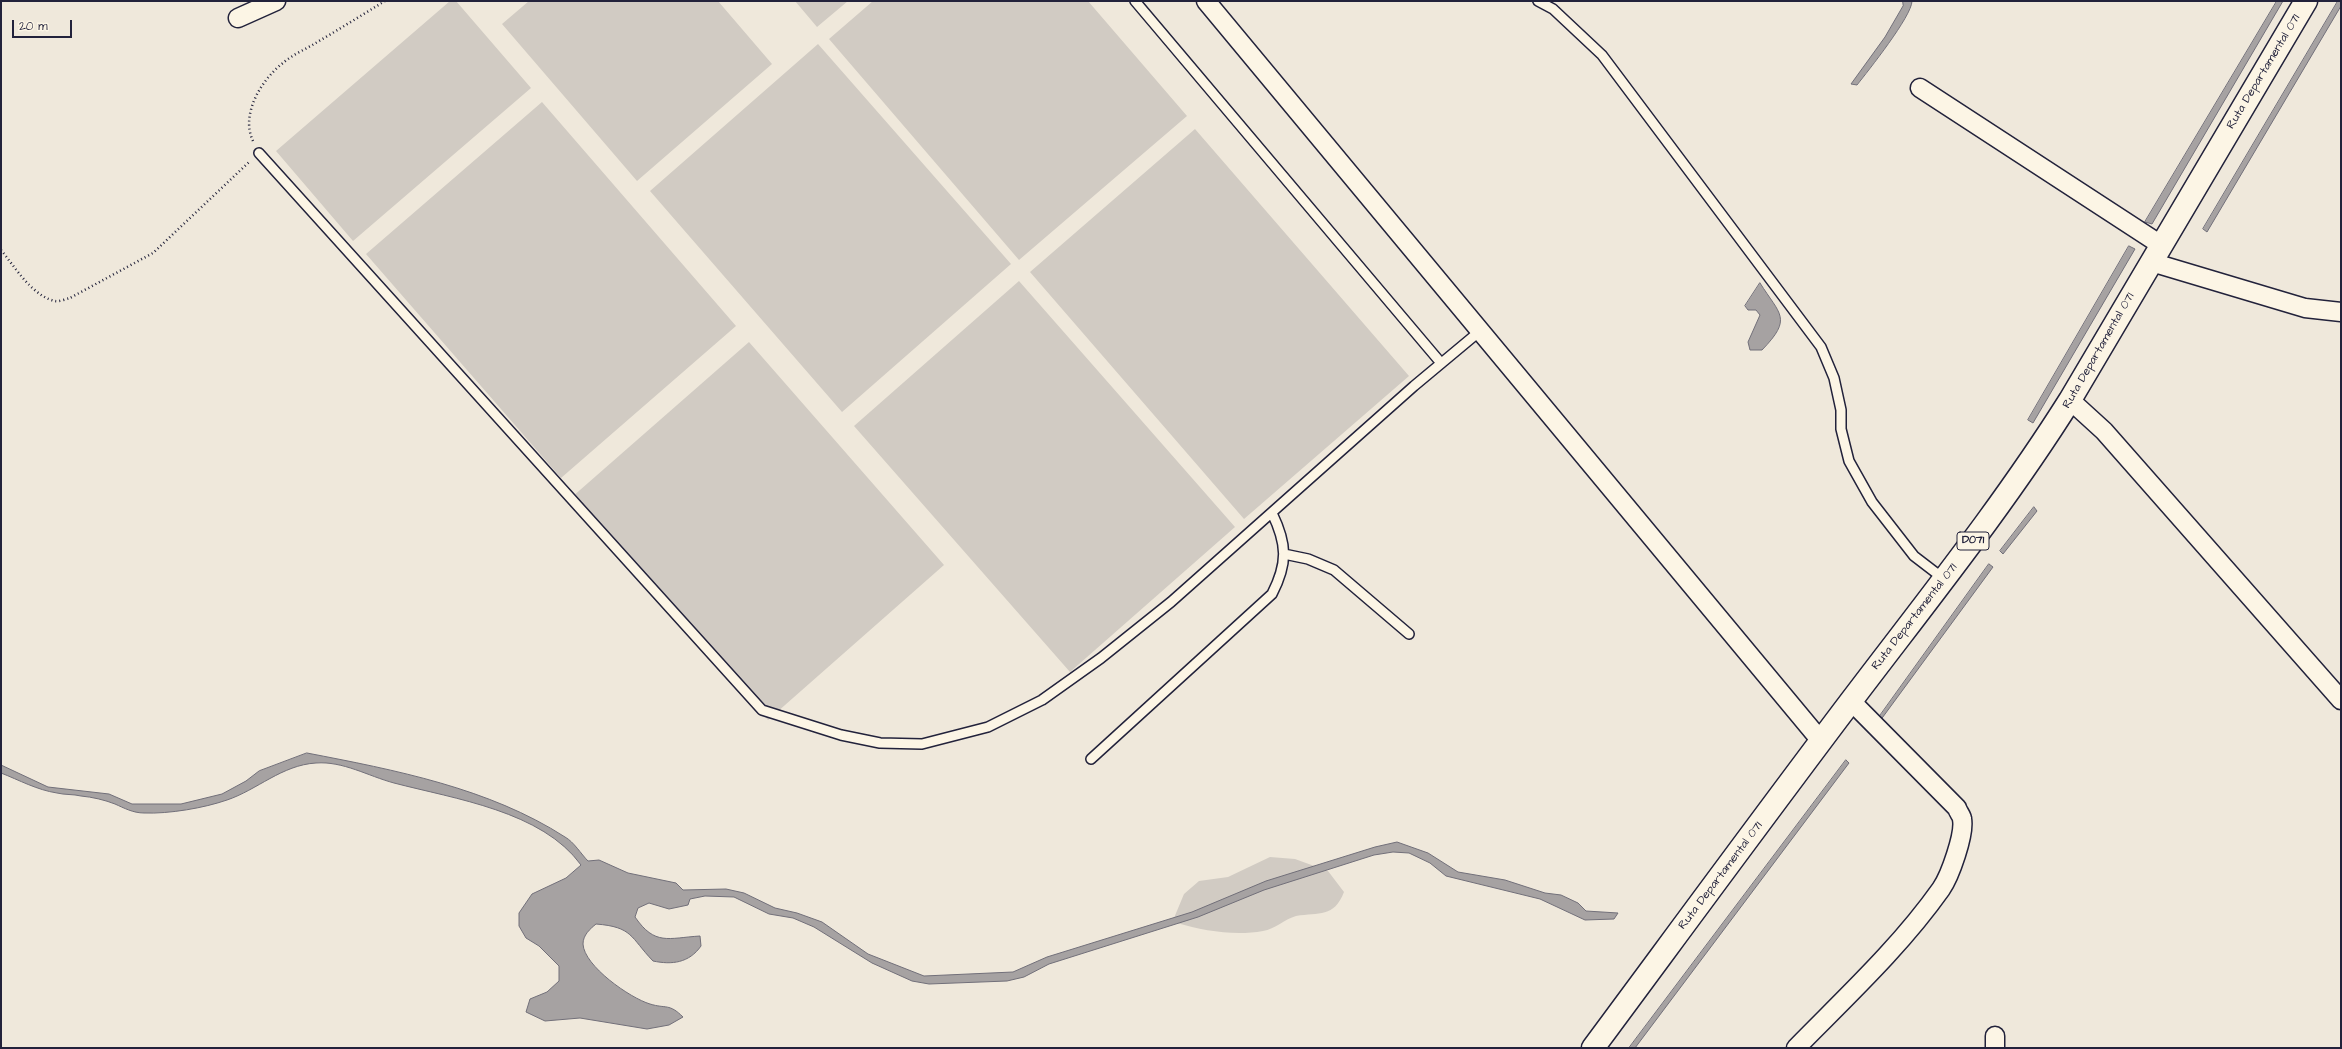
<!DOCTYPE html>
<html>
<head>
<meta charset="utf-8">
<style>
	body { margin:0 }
	#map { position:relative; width:2342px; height:1049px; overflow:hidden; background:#efe8db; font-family:"Architects Daughter",sans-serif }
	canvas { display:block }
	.frame { position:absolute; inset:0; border:2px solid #22223b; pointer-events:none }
	.scale { position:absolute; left:12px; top:20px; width:60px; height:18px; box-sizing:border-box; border:2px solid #22223b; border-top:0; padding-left:5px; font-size:12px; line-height:14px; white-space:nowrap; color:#22223b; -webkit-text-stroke:3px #fcf5e5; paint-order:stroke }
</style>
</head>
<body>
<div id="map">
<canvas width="2342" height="1049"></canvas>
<div class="frame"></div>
<div class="scale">20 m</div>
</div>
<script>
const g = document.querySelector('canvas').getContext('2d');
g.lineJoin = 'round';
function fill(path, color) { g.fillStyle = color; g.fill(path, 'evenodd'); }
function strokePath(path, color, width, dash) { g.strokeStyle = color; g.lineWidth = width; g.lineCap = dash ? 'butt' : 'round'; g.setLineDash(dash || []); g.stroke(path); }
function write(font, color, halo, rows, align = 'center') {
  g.font = font + ' "Architects Daughter",sans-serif'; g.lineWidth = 3.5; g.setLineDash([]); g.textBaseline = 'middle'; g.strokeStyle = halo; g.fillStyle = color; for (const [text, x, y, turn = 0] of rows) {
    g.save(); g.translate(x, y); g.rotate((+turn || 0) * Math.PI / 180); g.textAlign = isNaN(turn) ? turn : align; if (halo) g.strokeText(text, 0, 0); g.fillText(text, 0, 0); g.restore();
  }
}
const green = new Path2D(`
	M450 1H456L531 88 353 241 276 151Z
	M529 1H718L772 64 637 181 502 24Z
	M795 1H848L817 27Z
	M873 1H1088L1187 116 1019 260 829 39Z
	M818 44 1011 264 842 412 650 191Z
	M542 102 736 326 561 478 366 254Z
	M1195 129 1409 376 1244 519 1030 272Z
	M1019 281 1235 527 1070 672 854 426Z
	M749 342 944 565 768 720 572 497Z
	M1270 857 1295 859 1328 871 1344 892C1334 918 1319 912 1296 916 1285 919 1275 929 1263 931 1235 936 1204 931 1177 923L1174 918 1184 894 1199 881 1228 877Z`);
const water = new Path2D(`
	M1903 1H1912C1912 16 1868 71 1857 85L1851 84 1885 37 1903 6Z
	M2277 1H2283L2152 224 2145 222Z
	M2338 1H2341V6L2207 232 2203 229Z
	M2129 246 2135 249 2033 423 2028 420Z
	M1760 283C1780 315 1793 318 1762 350H1750L1748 342 1760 315 1756 310H1748L1745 306Z
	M2034 507 2037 511 2003 554 2000 551Z
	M1989 564 1993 567 1877 725 1874 724Z
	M307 753C395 770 489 788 565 837 574 842 581 854 588 861L599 860 628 873 676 883 683 890 726 889 744 893 775 908 797 913 822 922 868 954 924 976 1013 972 1047 957 1192 912 1266 881 1375 847 1397 842 1428 853 1458 872 1505 880 1545 893 1561 895 1578 903 1586 911 1618 913 1614 919 1585 920 1540 899 1446 876 1430 863 1409 853 1393 852 1374 855 1264 890 1198 917 1049 964 1024 977 1007 981 929 984 912 981 872 963 814 927 793 918 769 914 734 897 705 896 690 899 688 905 669 909 649 903 638 908 635 917C655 946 668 938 700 936L701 946C689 963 672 965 653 961 630 937 633 927 596 924 590 929 583 935 583 944 584 966 630 998 650 1004 666 1009 669 1003 683 1017L669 1025 647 1029 580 1018 545 1021 526 1012 530 999 547 992 559 981V966L539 946 526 938 519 926V913L532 894 566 878 581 865C542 811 455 799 394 783 368 776 343 761 316 763 282 765 257 790 227 800 204 808 169 814 144 813 133 813 124 808 115 804 105 800 92 797 81 796 73 794 65 795 57 793 37 790 19 780 1 773V765L48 787 109 794 132 804H181L222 794 246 781 259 771Z
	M1846 760 1849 763 1635 1048H1629Z`);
const path = new Path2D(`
	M253 141C240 114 262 79 283 63 292 55 304 50 314 44 338 30 362 15 385 1
	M1 250C15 267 32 296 55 301 59 302 66 299 70 298L153 253 249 162`);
const service = new Path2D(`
	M1135 1 1441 363
	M1538 1 1553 9 1602 55 1821 347 1834 378 1841 410V429L1849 461 1872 502 1914 556 1944 579
	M259 153 762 710 841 735 880 743 922 744 988 727 1042 700 1101 658 1171 602 1414 386 1480 331
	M1284 554 1308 559 1334 570 1409 634
	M1091 759 1272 594C1288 563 1287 544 1272 513`);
const minor = new Path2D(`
	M1206 1 1821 741
	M238 18 276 1
	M1920 88 2161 245
	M2151 262 2305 308 2341 312
	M2070 400 2104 431 2341 700
	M1995 1036V1048
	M1796 1048C1846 997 1900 947 1941 889 1950 876 1965 834 1962 819 1962 816 1958 812 1957 808L1851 701`);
const primary = new Path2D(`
	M1593 1048C1679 932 1764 816 1851 701 1926 602 2004 505 2070 400L2306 1`);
const shields = [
	[1973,541,32]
];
const shieldNames = [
	["D071",1973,541]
];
const streetNames = [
	["Ruta Departamental 071",2264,72,-59],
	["Ruta Departamental 071",2099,351,-60],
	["Ruta Departamental 071",1915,617,-52],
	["Ruta Departamental 071",1721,876,-53]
];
fill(green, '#d1cbc3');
fill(water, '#a6a2a2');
strokePath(water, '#716f79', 1);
strokePath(service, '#22223b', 12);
strokePath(minor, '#22223b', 21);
strokePath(primary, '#22223b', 25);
strokePath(path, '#22223b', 2.5, [1, 3]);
strokePath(service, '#fcf5e5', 9);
strokePath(minor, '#fcf5e5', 18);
strokePath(primary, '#fcf5e5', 22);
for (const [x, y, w] of shields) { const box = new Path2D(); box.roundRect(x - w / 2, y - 9, w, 18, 3); g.fillStyle = '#fcf5e5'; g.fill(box); strokePath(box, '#22223b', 1); }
write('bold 11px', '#22223b', null, shieldNames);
write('12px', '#22223b', '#fcf5e5', streetNames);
</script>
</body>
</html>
